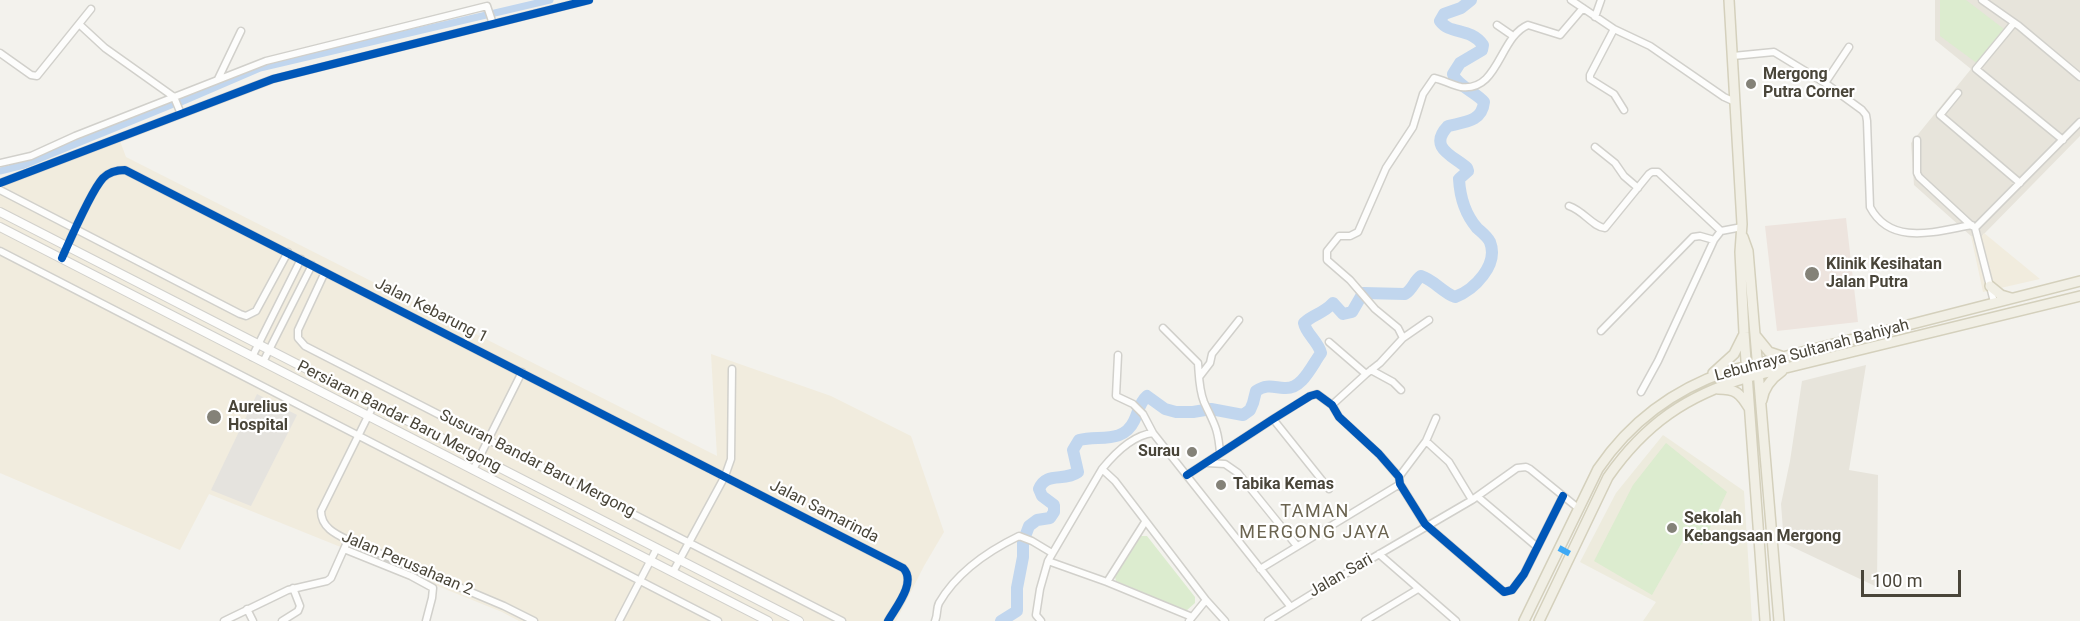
<!DOCTYPE html>
<html>
<head>
<meta charset="utf-8">
<style>
	body { margin:0 }
	#map { position:relative; width:2080px; height:621px; overflow:hidden; background:#f3f2ed; font-family:Roboto,sans-serif }
	canvas { display:block }
	.scale { position:absolute; left:1861px; top:570px; width:100px; height:27px; box-sizing:border-box; border:3px solid #494539; border-top:0; padding-left:8px; font-size:18px; line-height:21px; white-space:nowrap; color:#494539; -webkit-text-stroke:4px #fff; paint-order:stroke }
</style>
</head>
<body>
<div id="map">
<canvas width="2080" height="621"></canvas>
<div class="scale">100 m</div>
</div>
<script>
const g = document.querySelector('canvas').getContext('2d');
g.lineJoin = 'round';
function fill(path, color) { g.fillStyle = color; g.fill(path, 'evenodd'); }
function strokePath(path, color, width, dash) { g.strokeStyle = color; g.lineWidth = width; g.lineCap = dash ? 'butt' : 'round'; g.setLineDash(dash || []); g.stroke(path); }
function write(font, color, halo, rows, align = 'center') {
  g.font = font + ' Roboto,sans-serif'; g.lineWidth = 4.5; g.setLineDash([]); g.textBaseline = 'middle'; g.strokeStyle = halo; g.fillStyle = color; for (const [text, x, y, turn = 0] of rows) {
    g.save(); g.translate(x, y); g.rotate((+turn || 0) * Math.PI / 180); g.textAlign = isNaN(turn) ? turn : align; if (halo) g.strokeText(text, 0, 0); g.fillText(text, 0, 0); g.restore();
  }
}
const residential = new Path2D(`
	M1935 0H2080V136L1982 236H1971L1914 185 1911 143 1971 69 1935 40Z
	M1866 365 1849 470 1878 475 1877 587 1784 543 1781 504 1790 461 1802 381Z`);
const commercial = new Path2D(`
	M120 141 126 157 717 456 711 354 831 396 911 436 944 532 924 566 896 621H519L502 612 209 494 180 550 0 473V187Z
	M1984 233 2040 279 1983 292 1971 236H1982Z`);
const education = new Path2D(`
	M1663 435 1744 491 1752 621H1643L1656 602 1580 562 1616 493Z`);
const medical = new Path2D(`
	M1846 218 1858 322 1777 331 1765 226Z`);
const green = new Path2D(`
	M1940 0H1966L2004 29 1978 64 1940 36Z
	M1666 443 1727 492 1702 545 1685 537 1652 595 1594 561 1633 485Z
	M1141 536H1147L1195 597V603L1186 611 1116 581 1115 577Z`);
const parking = new Path2D(`
	M257 394 297 415 251 506 211 490Z`);
const canal = new Path2D(`
	M181 102 260 68 550 0
	M0 171 24 165 171 105`);
const river = new Path2D(`
	M1001 621 1017 611V588L1023 557V542L1029 526 1037 520 1050 518 1054 512V505L1042 496 1039 489C1046 471 1064 482 1078 472L1073 450 1079 440C1099 435 1123 444 1134 421 1139 411 1139 403 1147 396L1165 409 1176 412H1193L1211 409 1243 415 1250 410 1253 403 1256 391C1267 384 1272 387 1284 388 1302 390 1312 365 1321 353 1318 341 1306 334 1304 323 1313 314 1323 314 1333 303L1343 314 1352 312 1363 293 1405 294C1413 289 1414 281 1421 276 1434 280 1442 292 1455 297 1474 290 1499 265 1490 242 1487 236 1481 232 1477 228 1465 214 1460 197 1459 179L1468 171 1467 168C1454 156 1427 148 1448 126 1464 122 1482 122 1484 102 1476 92 1457 86 1453 74L1460 63 1482 50 1483 45C1470 27 1450 35 1440 21L1444 14 1461 8 1471 0`);
const minor = new Path2D(`
	M1571 0 1614 29 1650 46 1724 97 1735 102
	M1982 0 2019 26 2080 77
	M1595 17 1601 0
	M2014 23 1976 69 2063 140
	M79 24 105 48 174 97 181 114
	M1497 25 1513 36
	M1614 29 1590 75V79L1614 94 1624 110
	M0 53 31 75 37 76 91 9
	M1733 56 1774 52 1825 83 1862 110 1866 115 1867 121 1870 207C1891 247 1937 231 1972 225
	M218 79 241 31
	M1825 83 1849 47
	M1958 93 1940 115 2020 183
	M1917 140V173L1919 177 1972 226
	M1595 147 1615 163 1624 176 1638 188
	M0 163 31 156 75 136 266 61 487 6 493 24
	M0 183 273 79 589 0
	M0 190 240 314 246 316 256 311 288 252
	M1569 206C1584 211 1593 227 1605 228L1649 174 1652 172H1658L1721 231
	M1975 228 2080 122
	M1975 228 1994 302
	M0 251 718 621
	M62 258C70 240 91 191 103 178 109 172 117 170 125 170L903 568C917 582 896 607 888 621
	M325 272 298 330V338L305 346 842 621
	M1163 328 1198 363C1199 376 1199 390 1204 402 1214 424 1218 427 1220 453
	M1601 331 1693 237 1700 236 1714 240
	M1403 338 1398 328 1375 309 1350 280 1327 260V251L1339 236H1350L1358 232 1386 168 1413 127 1423 94 1434 78C1443 80 1452 85 1461 87 1499 92 1499 37 1528 25L1560 35 1583 8
	M1329 342 1366 374
	M1118 355 1116 396 1133 404 1143 414 1153 433
	M252 357 301 259
	M263 362 312 265
	M1371 370 1393 382 1401 390
	M1200 376 1210 363 1212 354 1239 320
	M1641 392 1658 361 1714 240 1721 231 1742 227
	M374 404 321 511C321 527 335 534 348 540L504 606 534 621
	M1332 405 1366 374 1380 363 1403 338 1429 320
	M1273 419 1329 489
	M1426 441 1449 462 1472 500
	M1207 463 1225 464 1238 473 1297 546
	M1102 469 1115 481 1206 600 1225 621
	M473 470 522 372
	M1187 475 1273 419 1310 396 1317 394 1332 405 1339 417 1379 454 1399 477 1400 484 1425 524 1504 592 1512 590 1524 574 1563 496
	M1399 477 1426 441 1436 418
	M1478 497 1536 546
	M344 549 411 576 433 588 432 598 426 621
	M1379 554 1456 621
	M1048 561 1107 582 1192 617
	M1260 569 1400 484
	M673 572 725 476 731 459 732 369
	M1107 582 1145 522
	M247 609 253 621
	M224 621 288 590 327 581 331 578 348 540
	M282 621 298 611 300 606 293 588
	M619 621 657 548
	M935 621C938 615 936 609 939 603 957 572 988 551 1019 536L1032 541 1052 553
	M1041 621 1036 615 1040 589 1048 561 1102 469C1115 453 1133 435 1153 433L1290 606
	M1189 621 1206 600
	M1268 621 1328 584 1472 500 1517 468 1526 467 1530 469 1578 508
	M1365 621 1418 589`);
const tertiary = new Path2D(`
	M0 212 799 621
	M0 227 768 621`);
const primary = new Path2D(`
	M1729 0 1742 224 1740 252 1744 333 1765 621
	M1743 237 1748 251 1779 621
	M1990 286 2001 295 2011 298
	M1756 336 1769 352 1781 356
	M1713 373 1734 354 1743 336
	M1718 389C1736 389 1740 393 1749 408
	M1762 400C1764 387 1772 378 1782 371
	M1524 621 1598 469C1630 422 1675 389 1728 371L2080 281
	M1539 621 1608 477C1645 424 1687 395 1749 377L2080 296`);
const quiet = new Path2D(`
	M1559 548 1572 555`);
const cycleway = new Path2D(`
	M0 183 273 79 589 0
	M62 258C70 240 91 191 103 178 109 172 117 170 125 170L903 568C917 582 896 607 888 621
	M1187 475 1273 419 1310 396 1317 394 1332 405 1339 417 1379 454 1399 477 1400 484 1425 524 1504 592 1512 590 1524 574 1563 496`);
const markers = [
	[1751,84,6,"#848278"],
	[1812,274,8,"#848278"],
	[214,417,8,"#848278"],
	[1192,452,6,"#848278"],
	[1221,485,6,"#848278"],
	[1672,528,6,"#848278"]
];
const poiNames = [
	["Mergong",1763,75],
	["Putra Corner",1763,93],
	["Klinik Kesihatan",1826,265],
	["Jalan Putra",1826,283],
	["Aurelius",228,408],
	["Hospital",228,426],
	["Surau",1180,452,"right"],
	["Tabika Kemas",1233,485],
	["Sekolah",1684,519],
	["Kebangsaan Mergong",1684,537]
];
const streetNames = [
	["Jalan Kebarung 1",431,311,27],
	["Lebuhraya Sultanah Bahiyah",1812,351,-15],
	["Persiaran Bandar Baru Mergong",399,417,27],
	["Susuran Bandar Baru Mergong",537,464,27],
	["Jalan Samarinda",824,512,27],
	["Jalan Perusahaan 2",407,564,23],
	["Jalan Sari",1341,576,-30]
];
const neighbourhoodNames = [
	["TAMAN",1315,512],
	["MERGONG JAYA",1315,533]
];
fill(residential, '#e7e4db');
fill(commercial, '#f1ecde');
fill(education, '#edebdd');
fill(medical, '#ede4de');
fill(green, '#dceccf');
fill(parking, '#e5e3de');
strokePath(canal, '#c1d6ee', 7);
strokePath(river, '#c1d6ee', 12);
strokePath(minor, '#d1d0cb', 9);
strokePath(tertiary, '#d1d0cb', 10);
strokePath(primary, '#d4d0bc', 12);
strokePath(minor, '#fdfdfc', 6);
strokePath(tertiary, '#fdfdfc', 8);
strokePath(primary, '#f1efe5', 9);
strokePath(quiet, '#3fa9f5', 6, [12, 6]);
strokePath(cycleway, '#0057b8', 8);
for (const [x, y, r, color] of markers) { const dot = new Path2D(); dot.arc(x, y, r, 0, 2 * Math.PI); g.fillStyle = color; g.fill(dot); strokePath(dot, '#fff', 2); }
write('bold 16px', '#494539', '#fff', poiNames, 'left');
write('16px', '#494539', '#fff', streetNames);
g.letterSpacing = '1.5px';
write('18px', '#6b6450', '#fff', neighbourhoodNames);
g.letterSpacing = '0px';
</script>
</body>
</html>
